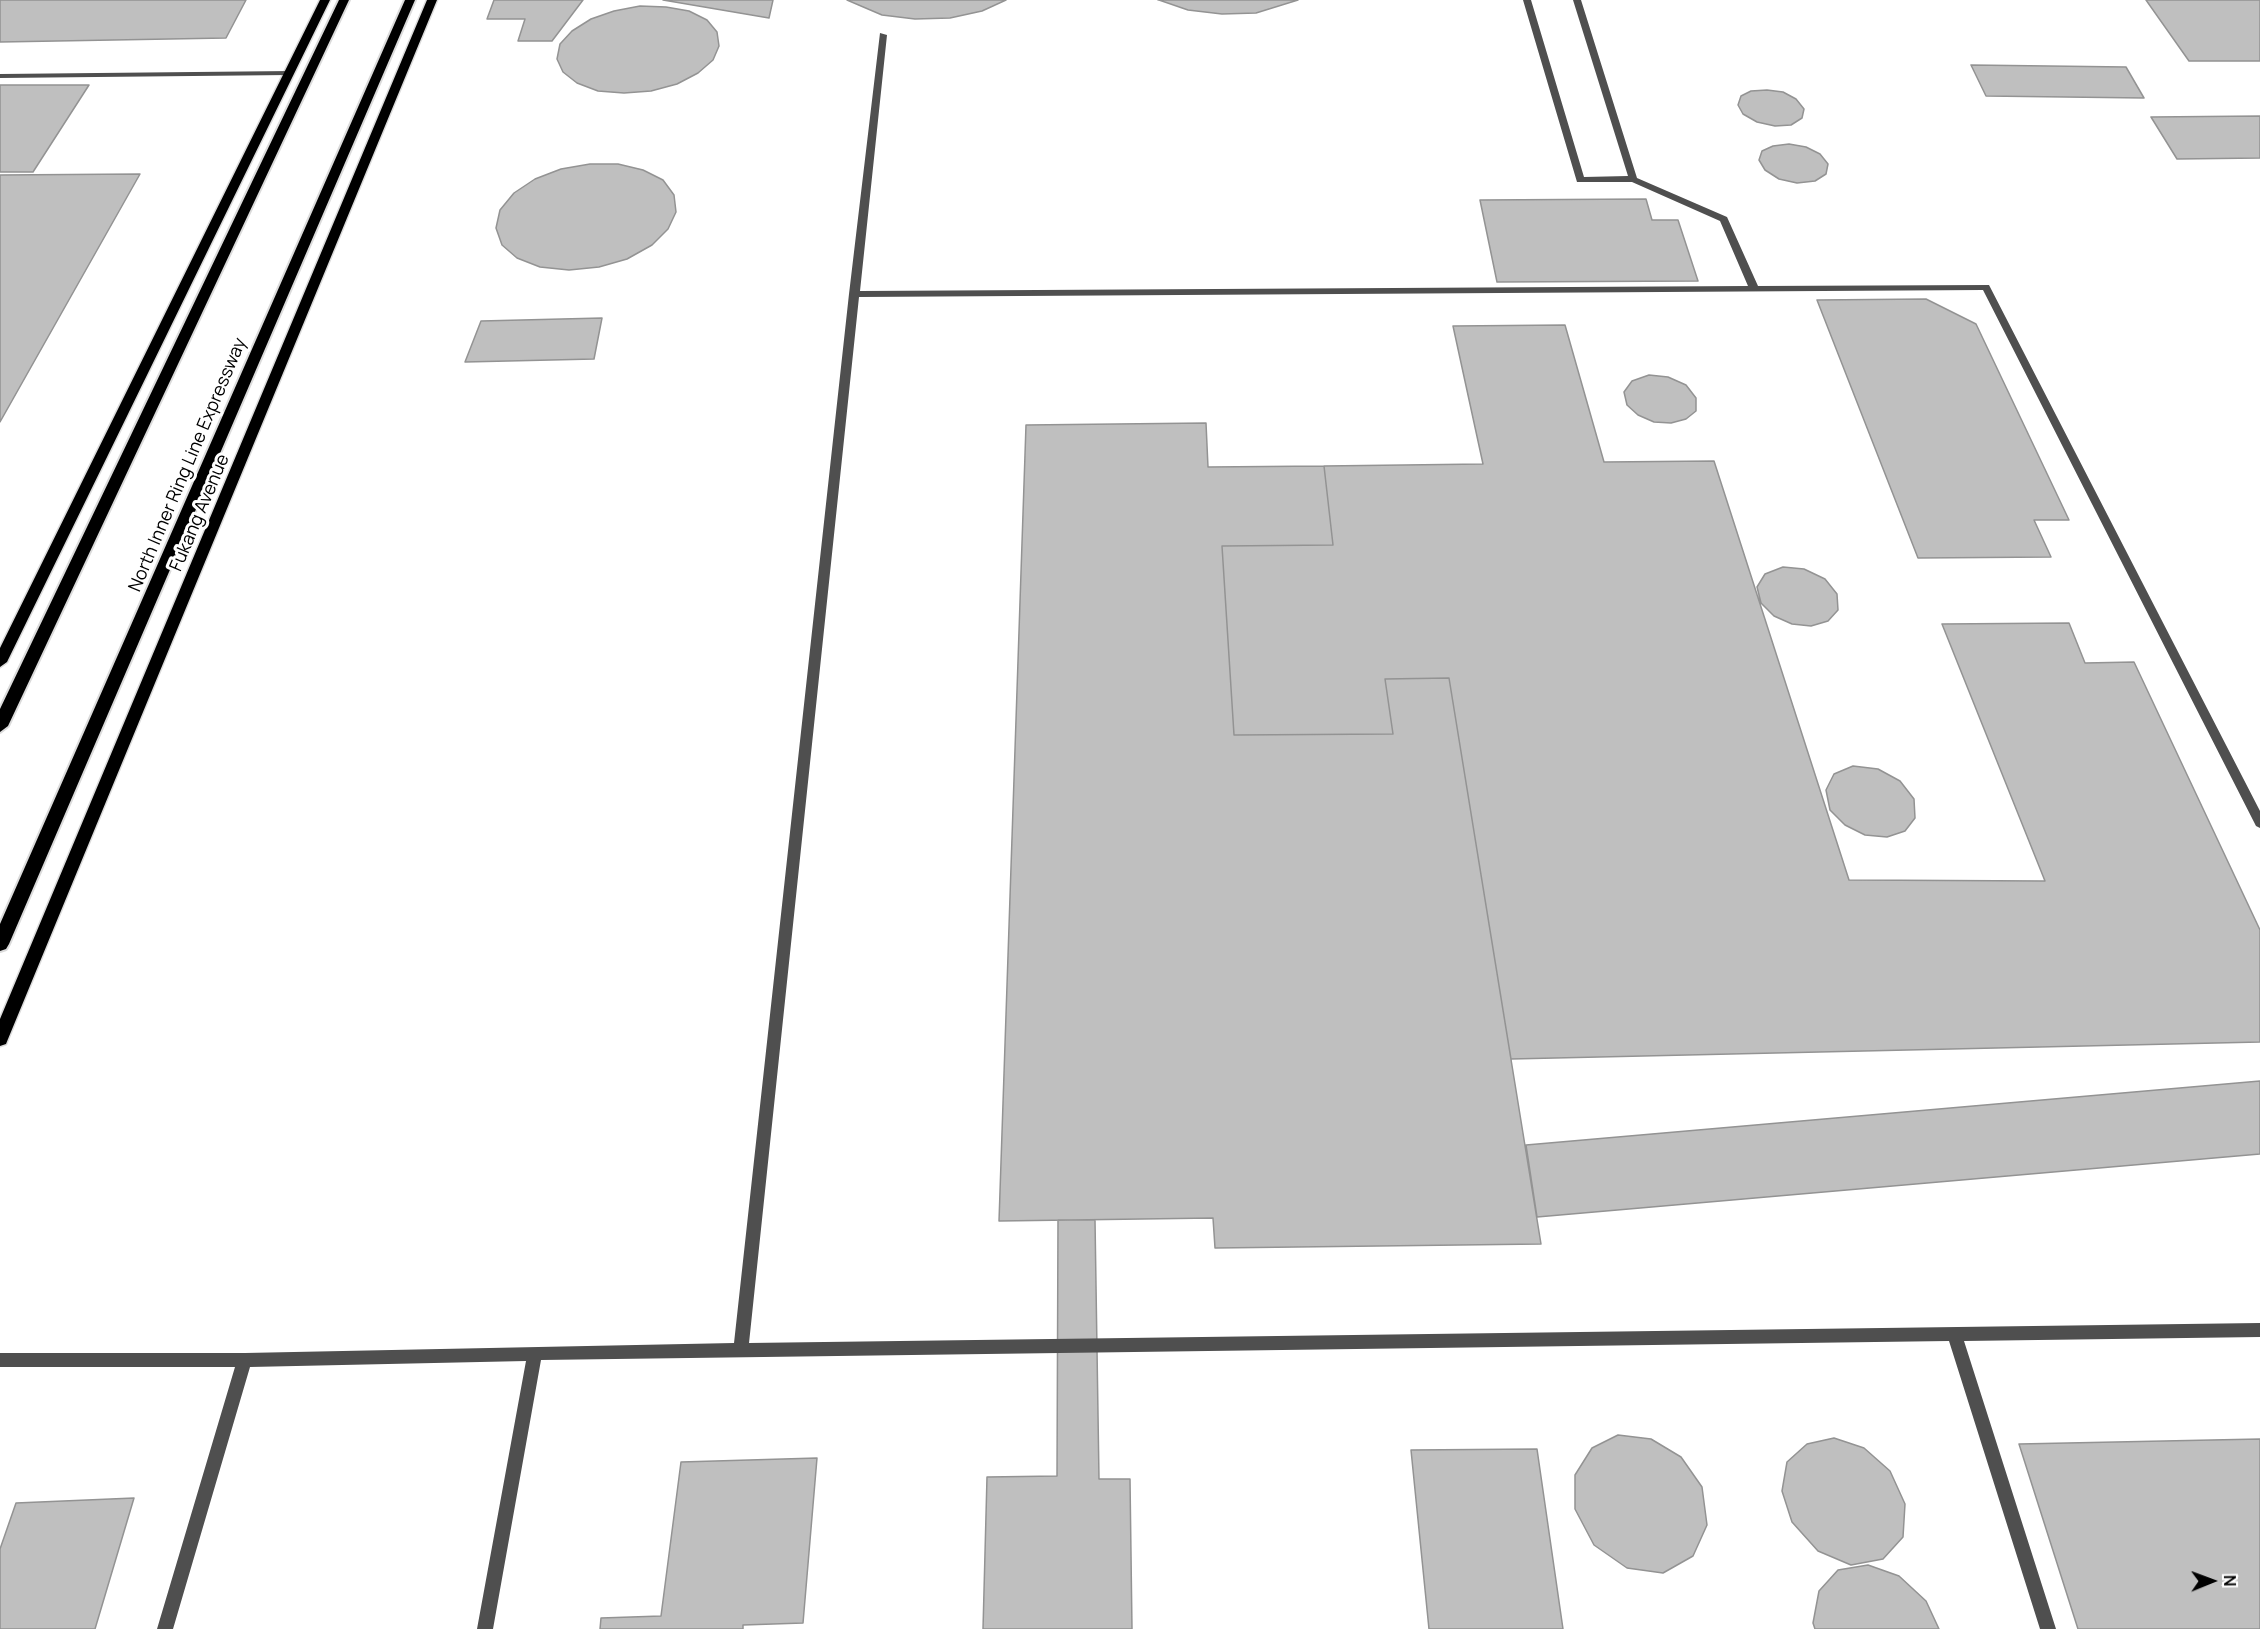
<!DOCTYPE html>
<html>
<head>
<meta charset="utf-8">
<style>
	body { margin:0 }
	#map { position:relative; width:2260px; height:1629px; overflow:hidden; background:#fff; font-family:Manrope,sans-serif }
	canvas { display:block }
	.north { position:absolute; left:2182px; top:1551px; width:60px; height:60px; -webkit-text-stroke:4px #fff; paint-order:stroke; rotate:89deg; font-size:16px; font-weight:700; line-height:24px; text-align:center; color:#000 }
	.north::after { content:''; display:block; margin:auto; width:21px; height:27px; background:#000; clip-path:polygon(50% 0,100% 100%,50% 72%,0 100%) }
</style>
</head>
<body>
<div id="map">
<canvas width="2260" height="1629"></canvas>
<div class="north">N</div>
</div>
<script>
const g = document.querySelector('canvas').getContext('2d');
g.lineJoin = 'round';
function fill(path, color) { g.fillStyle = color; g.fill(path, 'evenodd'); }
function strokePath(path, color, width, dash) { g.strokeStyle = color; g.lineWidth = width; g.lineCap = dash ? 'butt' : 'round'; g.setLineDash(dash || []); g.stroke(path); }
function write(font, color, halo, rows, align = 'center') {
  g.font = font + ' Manrope,sans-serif'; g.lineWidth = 6; g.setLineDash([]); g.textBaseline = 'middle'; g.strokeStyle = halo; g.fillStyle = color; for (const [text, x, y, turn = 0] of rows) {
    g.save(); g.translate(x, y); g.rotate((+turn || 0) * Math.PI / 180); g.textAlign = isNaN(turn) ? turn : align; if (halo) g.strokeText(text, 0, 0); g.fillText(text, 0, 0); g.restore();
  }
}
const building = new Path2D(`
	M0 0H246L226 38 0 42Z
	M494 0H583L552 41H518L525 19H487Z
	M663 0H773L769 18Z
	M847 0H1006L982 11 950 18 915 19 882 15Z
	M1159 0H1158H1298L1256 13 1222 14 1188 10Z
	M2146 0H2260V61H2189Z
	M640 6 666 7 689 11 707 20 717 32 719 46 713 60 698 73 677 84 651 91 624 93 598 91 577 83 563 72 557 59 560 44 572 31 591 19 614 11Z
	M1971 65 2126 67 2144 98 1986 96Z
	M0 85H89L33 172H0Z
	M1767 90 1783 92 1796 99 1804 109 1802 118 1791 125 1775 126 1757 122 1743 114 1738 105 1741 96 1751 91Z
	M2260 116V158L2177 159 2151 117Z
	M1789 144 1806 147 1820 154 1828 164 1826 174 1815 181 1797 183 1779 179 1765 170 1759 160 1762 151 1773 146Z
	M590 164H618L643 170 663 180 674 195 676 212 668 229 652 245 627 259 599 267 569 270 540 267 517 258 502 245 496 228 500 210 514 193 535 179 561 169Z
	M140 174 0 422V175Z
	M1646 199 1652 220H1678L1698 281 1497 282 1480 200Z
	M1926 299 1976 324 2069 520H2034L2051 557 1918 558 1817 300Z
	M602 318 594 359 465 362 481 321Z
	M1565 325 1604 462 1714 461 1849 880 2045 881 1942 624 2069 623 2085 663 2134 662 2260 930V1042L1511 1059 1449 678 1385 679 1393 734 1234 735 1222 546 1333 545 1324 466 1483 464 1453 326Z
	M1649 375 1668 377 1686 385 1696 398V411L1686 419 1671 423 1654 422 1638 415 1627 405 1624 392 1632 381Z
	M1206 423 1208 467 1324 466 1333 545 1222 546 1234 735 1393 734 1385 679 1449 678 1541 1244 1215 1248 1213 1218 999 1221 1026 425Z
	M1783 567 1804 569 1825 579 1837 594 1838 610 1828 621 1811 626 1792 624 1774 616 1761 603 1757 587 1765 574Z
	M1853 766 1878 769 1900 781 1914 799 1915 818 1905 831 1887 837 1865 835 1845 825 1830 810 1826 790 1834 774Z
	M2260 1081V1154L1537 1217 1526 1145Z
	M1058 1220H1095L1099 1479H1130L1132 1629H983L987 1477 1057 1476Z
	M1618 1435 1651 1439 1681 1457 1702 1487 1707 1525 1693 1556 1663 1573 1627 1568 1594 1545 1575 1509V1475L1592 1448Z
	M1834 1438 1864 1448 1890 1471 1905 1504 1903 1537 1883 1559 1851 1565 1818 1551 1792 1522 1782 1491 1787 1462 1807 1444Z
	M2260 1439V1629H2078L2019 1444Z
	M1537 1449 1563 1629H1429L1411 1450Z
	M817 1458 803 1623 743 1625V1629H600L601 1618 661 1616 681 1462Z
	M134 1498 95 1629H0V1549L16 1503Z
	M1868 1565 1899 1576 1926 1601 1939 1629H1815L1813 1623 1819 1591 1838 1570Z`);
const service = new Path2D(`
	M1523 0H1531L1584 177 1628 176 1573 0H1581L1637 178 1727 217 1758 286 1989 285 2260 811V828L2256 826 1983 290 859 297 749 1343 2260 1323V1337L1964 1341 2056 1629H2040L1949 1341 541 1360 493 1629H477L526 1361 250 1367 173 1629H157L235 1367H0V1353H245L734 1343 849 294 880 33 887 35 860 291 1748 286 1720 221 1632 182H1577Z
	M292 71V75H289L0 78V74Z`);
const primary = new Path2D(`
	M320 0H330L7 662 0 667V648Z
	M427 0H437L8 1039 6 1044 0 1046V1019Z`);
const trunk = new Path2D(`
	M339 0H349L8 726 0 732V709Z
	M405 0H415L9 944 6 949 0 951V924Z`);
const streetNames = [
	["North Inner Ring Line Expressway",188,465,-67],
	["Fukang Avenue",200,513,-67]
];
fill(building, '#bfbfbf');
strokePath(building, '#939393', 1.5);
strokePath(primary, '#dbdbdb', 3);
strokePath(trunk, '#dbdbdb', 4);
fill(service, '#4f4f4f');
fill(primary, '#000');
fill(trunk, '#000');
write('18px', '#000', '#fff', streetNames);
</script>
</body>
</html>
